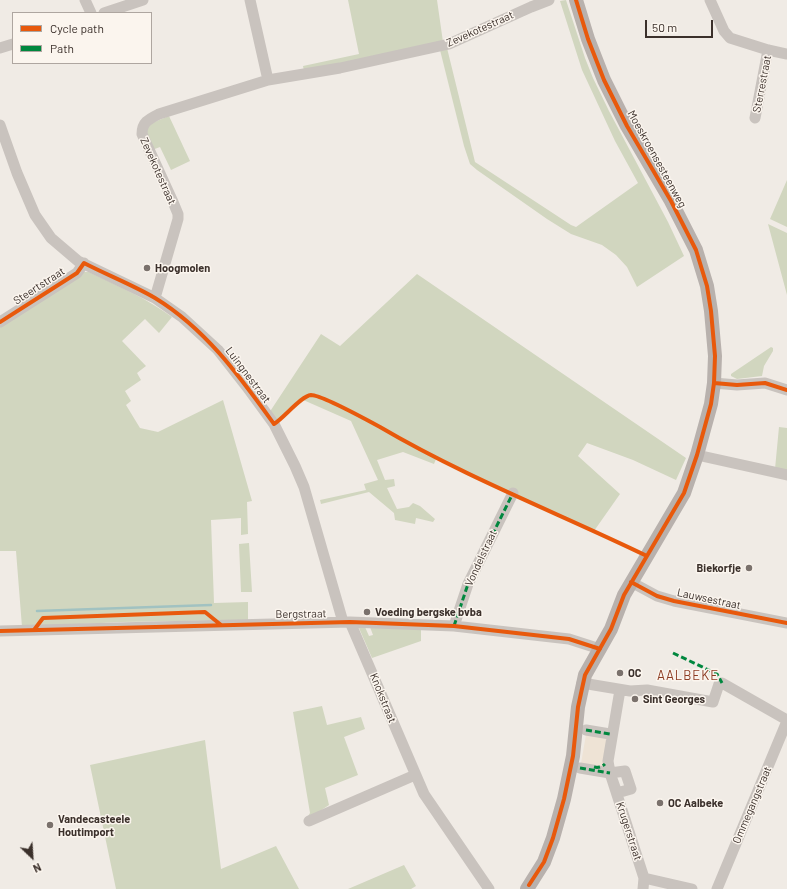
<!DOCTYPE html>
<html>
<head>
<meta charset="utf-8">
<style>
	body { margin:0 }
	#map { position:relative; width:787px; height:889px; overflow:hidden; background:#f0ebe5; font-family:Barlow,sans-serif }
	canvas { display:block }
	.legend { position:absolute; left:12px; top:12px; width:140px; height:52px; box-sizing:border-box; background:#fbf5ee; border:1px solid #aea6a0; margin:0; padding:5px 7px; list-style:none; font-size:12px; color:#3b302b }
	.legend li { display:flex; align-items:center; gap:8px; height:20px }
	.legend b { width:20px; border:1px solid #aea6a0 }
	.north { position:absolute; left:12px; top:837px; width:40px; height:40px; -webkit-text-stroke:3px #fbf5ee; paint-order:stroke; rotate:155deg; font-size:11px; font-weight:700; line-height:16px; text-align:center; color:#3b302b }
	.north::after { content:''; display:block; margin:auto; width:14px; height:18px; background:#3b302b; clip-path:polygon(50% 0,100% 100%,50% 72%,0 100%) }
	.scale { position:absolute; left:645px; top:20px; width:68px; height:18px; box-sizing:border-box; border:2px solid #3b302b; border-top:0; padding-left:5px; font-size:12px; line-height:14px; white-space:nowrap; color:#3b302b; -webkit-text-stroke:3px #fbf5ee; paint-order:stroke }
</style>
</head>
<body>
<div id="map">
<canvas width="787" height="889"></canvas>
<ul class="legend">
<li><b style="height:5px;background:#e8590c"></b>Cycle path</li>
<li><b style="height:5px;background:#00873e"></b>Path</li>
</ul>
<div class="north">N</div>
<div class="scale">50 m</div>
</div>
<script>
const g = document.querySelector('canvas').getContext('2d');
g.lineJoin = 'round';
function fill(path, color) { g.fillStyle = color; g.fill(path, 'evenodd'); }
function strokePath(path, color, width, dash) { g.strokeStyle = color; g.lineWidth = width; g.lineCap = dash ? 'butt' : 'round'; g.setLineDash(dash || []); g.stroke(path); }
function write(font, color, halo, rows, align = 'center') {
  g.font = font + ' Barlow,sans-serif'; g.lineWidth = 3; g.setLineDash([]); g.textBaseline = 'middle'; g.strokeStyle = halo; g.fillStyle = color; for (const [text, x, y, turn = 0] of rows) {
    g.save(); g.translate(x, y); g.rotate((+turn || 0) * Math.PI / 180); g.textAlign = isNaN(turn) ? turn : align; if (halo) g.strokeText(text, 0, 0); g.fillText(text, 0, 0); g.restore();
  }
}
const green = new Path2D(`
	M348 0H437L443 42 304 71 303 66 359 54Z
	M566 0 585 58 593 78 609 111 668 222 684 256 637 287 627 267 616 255 602 245 571 234 547 219 477 170 470 164 464 146 440 50 447 48 475 162 571 225 576 227 638 183 615 141 582 70 560 1Z
	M169 116 190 161 171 170 160 147 152 150 145 130 147 125Z
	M787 180V227L770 219Z
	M768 224 787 233V295Z
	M84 272H89C118 286 146 298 172 317L159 333 145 319 122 341 146 366 137 373 141 380 125 391 131 401 126 405 140 428 158 432 223 400 252 501 247 502 248 534 241 535V518L211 520 214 603 248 602V620L121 622 22 627 16 551H0V325Z
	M417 274 686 458 676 480 633 460 587 443 578 456 620 494 594 531 436 459 434 464 403 452 377 460 385 480 394 479 395 486 387 488 397 509 409 507 413 503 420 506 435 519 433 522 416 518 415 524 395 520 394 513 369 492 321 504 320 500 366 490 364 484 378 480 351 421 301 399 278 420 269 413 321 334 340 346Z
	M771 347 773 348V351L764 366 762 376 737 379 731 376V374Z
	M779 427 787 428V472L775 469Z
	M249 543 252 592H241L239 544Z
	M365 627 369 636 373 635 370 627 421 629V641L372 658 359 628Z
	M322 706 327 725 361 717 365 729 344 737 358 775 325 788 329 805 305 821 310 813 293 712Z
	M205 740 221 869 276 846 299 889H116L90 765Z
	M404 865 416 886 411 889H348Z`);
const plaza = new Path2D(`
	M587 729 611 732 608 774 580 769Z`);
const stream = new Path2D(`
	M37 611 211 605`);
const minor = new Path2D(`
	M85 0 91 13
	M250 0 268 80
	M710 0 724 31 730 38 768 50 787 54
	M104 13 143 0
	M0 48 13 44
	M755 118 768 50
	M0 125 17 173 35 215 51 238 78 261 155 298 182 317 218 350 247 387 274 424 295 466 304 487 343 622
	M155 298 178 219V214L173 202 142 134C142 122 149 119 159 114L268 80 340 68 449 44 531 7 549 0
	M0 322 77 273 84 263
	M714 383 737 385 765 383 787 390
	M697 455 787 475
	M631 582 657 596 674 601 787 623
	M350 622 424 794 489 889
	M454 626 468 584 513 493
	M0 631 350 622 454 626 569 639 600 649
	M582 683 630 691 647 690 713 702 719 684 722 683 787 720
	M620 690 608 761 610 773 644 878 643 889
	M586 730 610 734
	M580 768 610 773
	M625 771 631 789 617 793 610 773Z
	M309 821 415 775
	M644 878 692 889
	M717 889 787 721`);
const major = new Path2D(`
	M527 889 544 862 553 838 564 799 573 756 578 707 585 675 611 629 624 595 684 493 697 455 711 404 714 383 715 356 711 311 707 286 696 250 671 201 627 126 604 80 588 39 576 0`);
const quiet = new Path2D(`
	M454 626 468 584 513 493
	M673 653 717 674 722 683
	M586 730 610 734
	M594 767C598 768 602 767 605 764
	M580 768 610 773`);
const cycleway = new Path2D(`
	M0 322 77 273 84 263C107 275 133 285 155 298 206 329 240 377 274 424 284 418 301 396 311 395 321 395 369 421 380 427 465 477 558 513 647 556
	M714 383 737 385 765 383 787 390
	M631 582 657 596 674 601 787 623
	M34 630 43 618 205 612 221 625
	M0 631 350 622 454 626 569 639 600 649
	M529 885 544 862 553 838 564 799 573 756 578 707 585 675 611 629 624 595 684 493 697 455 711 404 714 383 715 356 711 311 707 286 696 250 671 201 627 126 604 80 588 39 576 0`);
const markers = [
	[147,268,4,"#7a716c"],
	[749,568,4,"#7a716c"],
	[367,612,4,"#7a716c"],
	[620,673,4,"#7a716c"],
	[635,699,4,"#7a716c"],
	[660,803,4,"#7a716c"],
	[50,825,4,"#7a716c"]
];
const streetNames = [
	["Zevekotestraat",480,29,-24],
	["Sterrestraat",762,84,-79],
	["Moeskroensesteenweg",657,159,61],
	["Zevekotestraat",158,171,66],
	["Steertstraat",39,286,-33],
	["Luingnestraat",248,375,53],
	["Vondelstraat",481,558,-65],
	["Lauwsestraat",709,599,12],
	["Bergstraat",301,614,-1],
	["Knokstraat",383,698,68],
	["Ommegangstraat",752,805,-67],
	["Krugerstraat",629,831,72]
];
const poiNames = [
	["Hoogmolen",155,268],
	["Biekorfje",741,568,"right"],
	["Voeding bergske bvba",375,612],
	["OC",628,673],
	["Sint Georges",643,699],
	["OC Aalbeke",668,803],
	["Vandecasteele",58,819],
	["Houtimport",58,832]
];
const quarterNames = [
	["AALBEKE",688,676]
];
fill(green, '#d1d6bf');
fill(plaza, '#eee3d5');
strokePath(stream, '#a1c2c1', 2.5);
strokePath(minor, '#c9c3be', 11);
strokePath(major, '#b8b1ad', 14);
strokePath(quiet, '#00873e', 3, [6, 3]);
strokePath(cycleway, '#e8590c', 4);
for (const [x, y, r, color] of markers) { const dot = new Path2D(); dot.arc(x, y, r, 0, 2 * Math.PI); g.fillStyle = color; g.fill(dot); strokePath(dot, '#fbf5ee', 1.5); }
write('11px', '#3b302b', '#fbf5ee', streetNames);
write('bold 11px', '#3b302b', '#fbf5ee', poiNames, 'left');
g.letterSpacing = '1px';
write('13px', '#8c3b22', '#fbf5ee', quarterNames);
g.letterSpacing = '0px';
</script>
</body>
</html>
